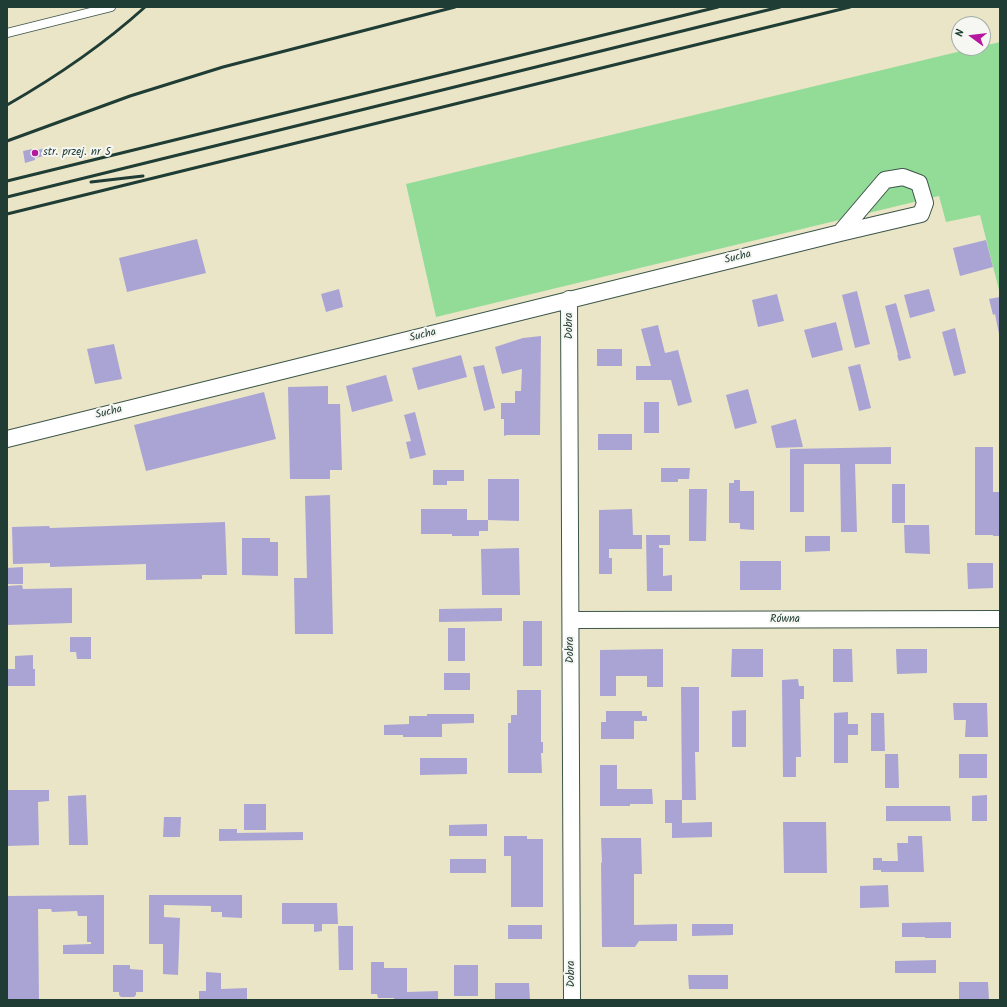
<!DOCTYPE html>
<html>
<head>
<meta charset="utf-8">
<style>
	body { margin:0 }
	#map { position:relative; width:1007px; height:1007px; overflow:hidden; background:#eae5c7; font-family:Kalam,sans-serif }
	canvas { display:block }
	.frame { position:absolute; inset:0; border:8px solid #1f3d34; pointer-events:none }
	.north { position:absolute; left:951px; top:16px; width:40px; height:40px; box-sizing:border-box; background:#f6f6f2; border:1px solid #a0aca6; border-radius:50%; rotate:285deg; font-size:11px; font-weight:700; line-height:16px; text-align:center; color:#1f3d34 }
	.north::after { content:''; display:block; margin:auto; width:14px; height:18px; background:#b5179e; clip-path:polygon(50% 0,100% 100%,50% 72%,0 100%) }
</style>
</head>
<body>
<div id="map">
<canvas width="1007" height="1007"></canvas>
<div class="frame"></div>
<div class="north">N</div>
</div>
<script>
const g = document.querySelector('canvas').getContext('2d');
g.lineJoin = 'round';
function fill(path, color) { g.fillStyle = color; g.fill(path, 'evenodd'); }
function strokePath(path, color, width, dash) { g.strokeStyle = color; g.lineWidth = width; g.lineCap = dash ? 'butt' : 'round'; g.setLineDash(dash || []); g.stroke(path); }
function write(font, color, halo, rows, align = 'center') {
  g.font = font + ' Kalam,sans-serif'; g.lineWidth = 4; g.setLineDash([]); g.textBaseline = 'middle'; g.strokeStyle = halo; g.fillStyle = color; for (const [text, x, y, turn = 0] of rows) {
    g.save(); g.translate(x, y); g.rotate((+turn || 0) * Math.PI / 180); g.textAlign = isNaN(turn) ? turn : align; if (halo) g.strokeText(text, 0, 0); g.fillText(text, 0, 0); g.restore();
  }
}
const green = new Path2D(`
	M1000 42V294L980 215 946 222 939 196 436 317 406 184 974 48H983V46Z`);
const building = new Path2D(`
	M46 148 48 155 35 158V160L25 163 23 151 32 149 33 151Z
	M197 239 206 273 127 292 119 258Z
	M986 240 993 267 960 276 953 248Z
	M339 289 343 307 326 312 321 294Z
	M929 289 935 311 910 318 904 295Z
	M857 291 870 344 855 348 842 295Z
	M777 294 784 321 758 327 752 300Z
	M1000 297V334H999L995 314 993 315 989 299Z
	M896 303 911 358 899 361 897 355H898L885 306Z
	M836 322 843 350 812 358 804 330Z
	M658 325 665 353 678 350 692 402 678 406 671 380H636V366H651L641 329Z
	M955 328 966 373 954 376 942 332Z
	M541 336 540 435H507L504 436V419H501V403H515V391H521L522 369 502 374 495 347 523 338Z
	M114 344 122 379 95 384 87 349Z
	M597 349H622V366H597Z
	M461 355 467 377 418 390 412 368Z
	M860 364 871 408 859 411 848 367Z
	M484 365 495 408 484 411 473 367Z
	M386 375 393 401 352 412 346 386Z
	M328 386V404H340L342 470H330V479H290L288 387Z
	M748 389 757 423 735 429 726 395Z
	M264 392 276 439 146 471 134 425Z
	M644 402H659V433H644Z
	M415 412 426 455 410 459 406 442 411 441 404 415Z
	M796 419 803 447 776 448 771 426Z
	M598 434H632V450H598Z
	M891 447V464H855L857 532H841L840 464H804V512H790V449Z
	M975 447H993V492H1000V536H993V535H975Z
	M661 468H690L689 479H678V482H661Z
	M433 470H464V481H447V485H433Z
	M488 479H519V521L488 520V531H479V536H452V534H421V509H467V520H488Z
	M734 480H740V491H754V530L740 529V523H729V483H734Z
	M892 484H905V523H892Z
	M689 489H707L706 541H689Z
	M330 495 333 634H295L294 578H307L305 496Z
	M632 509 633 535H642V549H609V558H612V574H599V510Z
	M225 522 227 575H202V579L146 580V564L50 567V563L13 564 12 527 49 526 50 528Z
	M904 525H929L930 554 905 553Z
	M646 535H670V545H659V548H663V576L672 575V591H647Z
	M805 536H830V551L805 552Z
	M242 538H270V542H278V576L242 575Z
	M519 548 520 595H482L481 549Z
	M740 561H781V590H740Z
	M967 563H993V588L968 589Z
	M23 567V584H7V568Z
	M22 585 23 589 72 588V623L7 625V586Z
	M502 608V621L439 622V609Z
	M523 621H542V666H523Z
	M448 628H465V661H448Z
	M70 637H91V659H77L76 652H70Z
	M663 649V687H647V676H616V696H600V650Z
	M732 649H763V677H731Z
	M833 649H852L853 682H833Z
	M896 649H927V673L897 674Z
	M33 655V669H35V686H7V669H15V656Z
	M444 673H470V690H444Z
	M798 679 799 686H804V699H800L801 757H796V777H783L782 680Z
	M681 687H699V752H695L696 800H682Z
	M517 690H541V742H543V753H541L542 773H508V723H511V715H517Z
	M953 703H987L988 737H965L966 720H954Z
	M746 710V747H732V711Z
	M606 711H642V716H647V721H634V739H601V722H606Z
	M848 712V724H858V735H848V763H834V713Z
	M871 713H884L885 751H871Z
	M427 714H474V723L442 724V737H403V735H384V725L409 724V716H427Z
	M885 754H898L899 788H885Z
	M959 754H987V778H959Z
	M420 758H467V774L420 775Z
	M600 765H617V789H652L653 804H630V806H600Z
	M7 790H49V801L38 802 39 845 7 846Z
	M86 795 88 845H69L68 796Z
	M987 795V821H972V796Z
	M665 800H682V823L712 822V837L672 838V823H665Z
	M244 804H266V830H244Z
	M886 806H950L951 821H886Z
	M164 817H181L180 837H163Z
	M783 822H826L827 873H784Z
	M487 824V836H449V825Z
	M219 829H237V833L303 832V840L219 841Z
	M504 836H527V839H543V907H511V856H504Z
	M908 836H922L924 872H881V870H873V858H882V861H898L897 843H908Z
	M601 838H641L642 874H634V925L677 924V941H639L635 947H602L601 862 602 863Z
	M450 859H486V873H450Z
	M888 885 889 907 860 908V886Z
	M104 895V954H63V945L91 944V942H87V916H78L77 911 52 912 51 909H38L39 1000H7V896Z
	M149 895H242V918L222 917V912H211V906L164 905V917L180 918 178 975 163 974V944H149Z
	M282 903H337L338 924H322V931L314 932V924H282Z
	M951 922V938H925V937H902V923Z
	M692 924H733V935L692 936Z
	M508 925H542V939H508Z
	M338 926H353V970H339Z
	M936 960V973H895V961Z
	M371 962H384V968H407V992L438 991V1000H394V998H378L377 994H371Z
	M113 965H130V969L143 970V992H136V995L134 997H121L119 995V992H113Z
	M454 965H478V996H454Z
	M206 972 221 973V989L247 988V1000H199V991H206Z
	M688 975H728V989H689Z
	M959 982H988L989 1000H959Z
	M495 983H529L530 1000H495Z`);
const lane = new Path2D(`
	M7 33 111 7`);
const street = new Path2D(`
	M569 299 572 1000
	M7 439 840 233 921 214 925 203 919 183 903 177 885 180 840 233
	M571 620 1000 619`);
const rail = new Path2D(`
	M7 105C56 77 103 45 145 7
	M7 141 130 96 223 67 455 7
	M7 181 718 7
	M91 182 143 176
	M7 197 780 7
	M7 214 850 7`);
const markers = [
	[35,153,4,"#b5179e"]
];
const poiNames = [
	["str. przej. nr 5",43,153]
];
const streetNames = [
	["Sucha",738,258,-14],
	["Dobra",570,326,-90],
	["Sucha",423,336,-14],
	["Sucha",109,413,-14],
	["Równa",785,620],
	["Dobra",571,650,-90],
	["Dobra",572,974,-90]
];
fill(green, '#93dc98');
fill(building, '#aaa4d5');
strokePath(lane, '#3d564a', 10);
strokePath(street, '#3d564a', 18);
strokePath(lane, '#fff', 8);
strokePath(street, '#fff', 16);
strokePath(rail, '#1f3d34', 3);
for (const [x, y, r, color] of markers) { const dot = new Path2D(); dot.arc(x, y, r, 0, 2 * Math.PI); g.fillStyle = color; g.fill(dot); strokePath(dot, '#f6f6f2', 1.5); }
write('11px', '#1f3d34', '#f6f6f2', poiNames, 'left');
write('11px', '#1f3d34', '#f6f6f2', streetNames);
</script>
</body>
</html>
